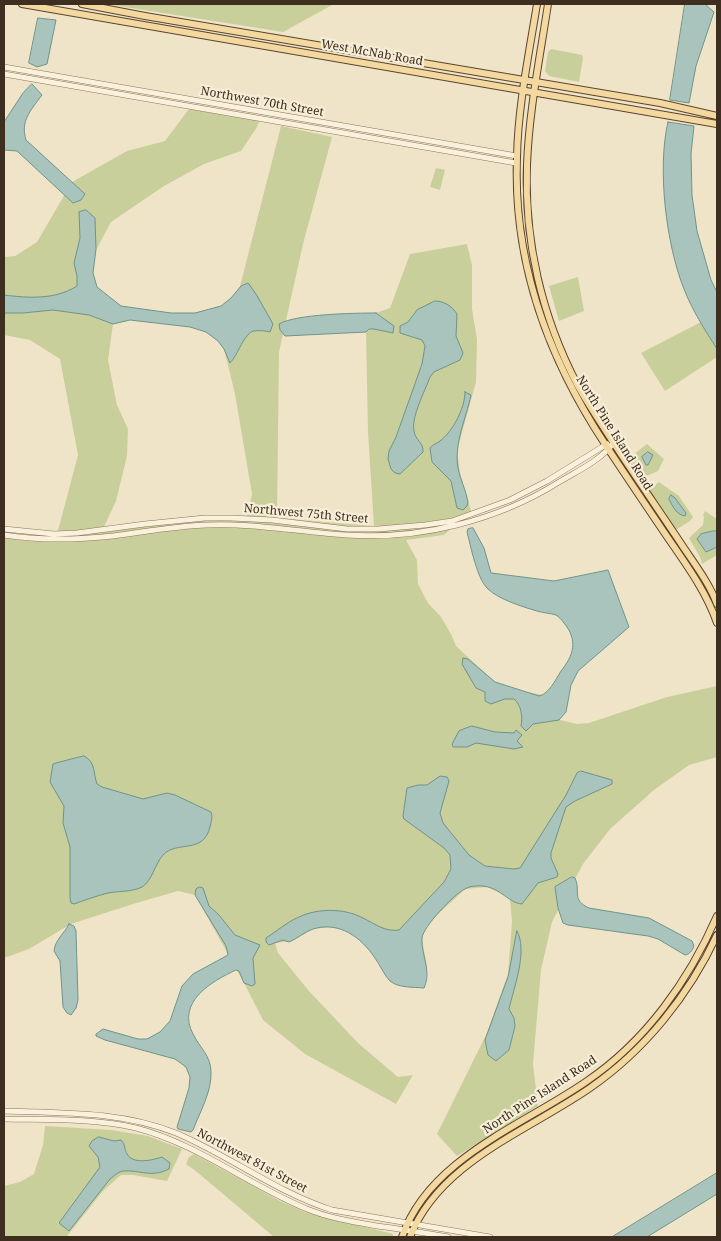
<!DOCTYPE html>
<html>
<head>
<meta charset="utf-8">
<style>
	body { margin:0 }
	#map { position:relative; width:721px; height:1241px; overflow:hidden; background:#f0e4c8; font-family:"Noto Serif",serif }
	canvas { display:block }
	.frame { position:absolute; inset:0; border:5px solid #3d2e20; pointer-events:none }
</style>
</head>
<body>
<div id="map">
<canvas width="721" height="1241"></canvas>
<div class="frame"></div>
</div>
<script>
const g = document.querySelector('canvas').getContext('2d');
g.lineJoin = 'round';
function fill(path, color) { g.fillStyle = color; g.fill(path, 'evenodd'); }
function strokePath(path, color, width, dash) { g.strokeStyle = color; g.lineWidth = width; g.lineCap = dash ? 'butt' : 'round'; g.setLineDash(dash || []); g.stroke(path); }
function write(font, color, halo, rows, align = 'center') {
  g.font = font + ' "Noto Serif",serif'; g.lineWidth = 4.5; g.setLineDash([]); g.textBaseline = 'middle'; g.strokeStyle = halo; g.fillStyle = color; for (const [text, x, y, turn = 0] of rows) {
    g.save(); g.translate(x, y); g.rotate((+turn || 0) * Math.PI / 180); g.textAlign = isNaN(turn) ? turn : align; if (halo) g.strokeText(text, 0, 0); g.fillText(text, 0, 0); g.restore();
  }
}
const green = new Path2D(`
	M106 4H334L283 32Z
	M551 49 582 55 583 58 579 82 549 76 545 71 548 52Z
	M189 109 259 121 257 127 241 151 204 164 164 186 111 222 77 286 113 324 108 360 117 405 128 429 127 456 116 501 104 527 203 515 247 516 252 494 235 394 224 349 281 126 332 137 303 244 279 352 277 518 374 526 368 432 366 332 385 319 376 313 390 308 410 254 467 244 472 265V309L477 339 476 382 457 451 460 473 471 511 444 535 406 540 417 560 418 584 428 603 441 617 451 634 456 646 495 682 516 690 543 695 560 720 577 724 589 723 667 697 717 686V757L689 765 654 790 610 829 583 864 552 922 541 970 533 1064 538 1106 457 1156 437 1134 486 1035 508 974 512 922 510 899 505 895 487 887 465 889 434 918 424 930 422 939 427 968 424 988 398 985 390 980 374 956 358 938 345 930 330 927 313 929 292 941 275 943 278 953 309 991 358 1043 398 1077 413 1075 396 1104 305 1054 263 1020 244 983 195 895 178 891 133 904 71 924 29 949 4 958V537L27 541 55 542 78 455 60 359 30 340 4 335V257L15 256 37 242 72 182 127 151 165 141Z
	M436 168 445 170 440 190 430 187Z
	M578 277 584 311 559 321 549 286Z
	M701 322 717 349V357L665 391 641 353Z
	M647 444 664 459 658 471 644 477 629 458Z
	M659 482 679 496 693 517 690 521 674 531 648 491Z
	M705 511 717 519V555L702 564 700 557 689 538 703 525 704 517 703 515Z
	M45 1126 111 1130 148 1136 182 1149 167 1181 133 1175H121L103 1191 67 1236 4 1237V1186L20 1182 34 1174 43 1145Z
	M194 1154 280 1201 305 1212 393 1234V1237H274L197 1172 186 1164 189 1157Z`);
const water = new Path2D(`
	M685 4H705L714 12 696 66 689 103 670 100Z
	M38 18 56 20 47 64 37 67 29 63Z
	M32 84 42 95C31 110 20 121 26 140L85 194 81 200 73 203 17 151 4 150V122L23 93Z
	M668 122 694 126 691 154 692 195 697 231 711 280 717 292V349C705 330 692 310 684 289 666 244 657 168 668 122Z
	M86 210 95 218 96 249 93 273 97 287 121 306 171 313H195L221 306 231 298 241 286 248 283 256 294 273 324 270 332C266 331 259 330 254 331 244 333 238 355 230 363L224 349 218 341 206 332 190 327 130 320 113 324 89 315 53 310 23 313H4V295C28 298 55 300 77 286V276L74 263 80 238 79 212Z
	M435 301C444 301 452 306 457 314L456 336 463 353 460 360 434 372 430 377C425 391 411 417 414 431 415 440 424 443 423 452L400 474 395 473 391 469 388 459 389 451 396 437 422 364 425 346 422 340 400 333V326L408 322 417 310Z
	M376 313 394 326 393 333 374 329H369L366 332 285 336 280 330 279 324C296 314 354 313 376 313Z
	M465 392 471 395C466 419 454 442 458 468 460 479 466 490 468 502L467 506 463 510 457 508 451 481 432 462 430 448C433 444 436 444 440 441 453 431 465 408 465 392Z
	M648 452 653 455 648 465H646L642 457Z
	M671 495 675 498 686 513 685 516C677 515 672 506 669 499Z
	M473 528 484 548 491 573 554 581 608 570 629 627 578 671 571 685 566 712 559 720 533 724 526 731 521 726C523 716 521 705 514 699H505L491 704 485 701V692L476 688 462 664 463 658 468 659 495 682 539 696C549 694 556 679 561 671 574 655 578 640 564 623 562 620 559 617 556 615 550 613 543 613 537 611 523 607 498 599 488 589 477 579 471 547 467 532L468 529Z
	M713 531H717V547L706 552 697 539 701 534Z
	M472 726 495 732 514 733 516 730 522 735 517 741 523 747 514 749 476 743 467 747H453L452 744 459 731Z
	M84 756C96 762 93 773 97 784L102 787 143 799 167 793 175 795 211 812C213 817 211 822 210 827 203 855 177 840 163 855 155 864 152 881 142 887 132 892 119 891 108 893 96 896 85 900 74 904L71 903 70 898V847L63 823 64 806 50 782 53 764 56 763Z
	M581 771 612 780V784L575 801 566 807 551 853V858L558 874 557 877 538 883 522 904C507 903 499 884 476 886 473 886 468 887 465 889 454 894 423 927 422 938 421 955 432 971 424 988 414 987 398 988 390 981 384 975 380 965 375 958 361 937 339 921 313 929 304 932 297 939 289 942L283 940 269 945 266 942V938C277 931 287 922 299 917 318 908 344 908 363 918 375 924 385 932 399 930L444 882 451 869 450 855 444 848 404 819 403 816 407 788 418 785H427L440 776 447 777 449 781 440 813 443 823 469 855 485 866 514 869 520 868 566 795 577 773Z
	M572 877 575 878C581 891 571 900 589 908L649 918 692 941 694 946C692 951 690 954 685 955L658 939 648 936 568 925 563 923 558 908 555 887Z
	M200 887 203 888 209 906 219 915 235 935 260 945 253 958 255 984 252 986 244 983 239 971 236 970C212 981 176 1002 193 1034 200 1048 211 1056 211 1072 212 1091 200 1112 193 1130L191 1132 178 1129 177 1127 189 1088 190 1077 186 1067 175 1059 105 1040 96 1036V1034L103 1029 138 1039H147L160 1032 170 1021 182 986 193 974 228 955 226 946 195 895 196 889Z
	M69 924 74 926 76 931 78 1000 76 1008 71 1015 67 1013 63 1007 60 961 54 951C55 940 64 934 69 924Z
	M517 931C528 951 514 987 509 1009L514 1018 515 1026 509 1050 496 1061 488 1055 485 1040 508 977Z
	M99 1137 114 1141 121 1140C126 1145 124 1149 127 1154 133 1165 153 1160 162 1157L170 1163 169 1169C151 1178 141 1170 124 1171 119 1171 114 1176 110 1179L69 1231 59 1223 100 1167 98 1157 89 1146 92 1141Z
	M717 1173V1194L647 1237H612Z`);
const minor = new Path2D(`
	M4 67 517 156
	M4 74 516 163
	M4 529 54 534 77 533 145 524 205 518H231L272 520 347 529H378L425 525 452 521 510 500 547 481 607 444
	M4 535C41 541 76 540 113 536 144 532 175 526 207 525 254 523 300 532 346 535 419 540 497 521 559 482 577 471 602 460 614 442
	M4 1111C62 1113 121 1111 176 1133 230 1156 276 1192 332 1210L490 1237
	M4 1119C47 1120 94 1118 136 1128 198 1144 248 1185 307 1209 329 1218 354 1222 377 1226 401 1229 424 1233 448 1237`);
const major = new Path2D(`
	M22 4 717 124
	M82 4 145 16 660 103 717 116
	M537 4C529 54 518 106 517 157 513 261 548 358 605 444 626 476 647 507 668 538 686 564 707 593 717 623
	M548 4C540 57 529 111 527 165 524 241 542 317 577 384 588 404 601 423 613 442 635 476 658 509 680 542 693 562 709 582 717 604
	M402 1237C429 1158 524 1125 587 1081 646 1041 689 980 717 916
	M410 1237C439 1162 528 1131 590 1088 645 1050 689 995 717 935`);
const streetNames = [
	["West McNab Road",372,53,10],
	["Northwest 70th Street",262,102,10],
	["North Pine Island Road",614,433,58],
	["Northwest 75th Street",306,514,5],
	["North Pine Island Road",540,1095,-33],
	["Northwest 81st Street",252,1161,28]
];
fill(green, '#c9cf9b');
fill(water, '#a9c4bc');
strokePath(water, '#6f938a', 1);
strokePath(minor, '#8d765c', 6);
strokePath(major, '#5b4430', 8);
strokePath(minor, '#faf1dc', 5);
strokePath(major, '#f3d9a0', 6);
write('12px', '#3d2e20', '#f7eed8', streetNames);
</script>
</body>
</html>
